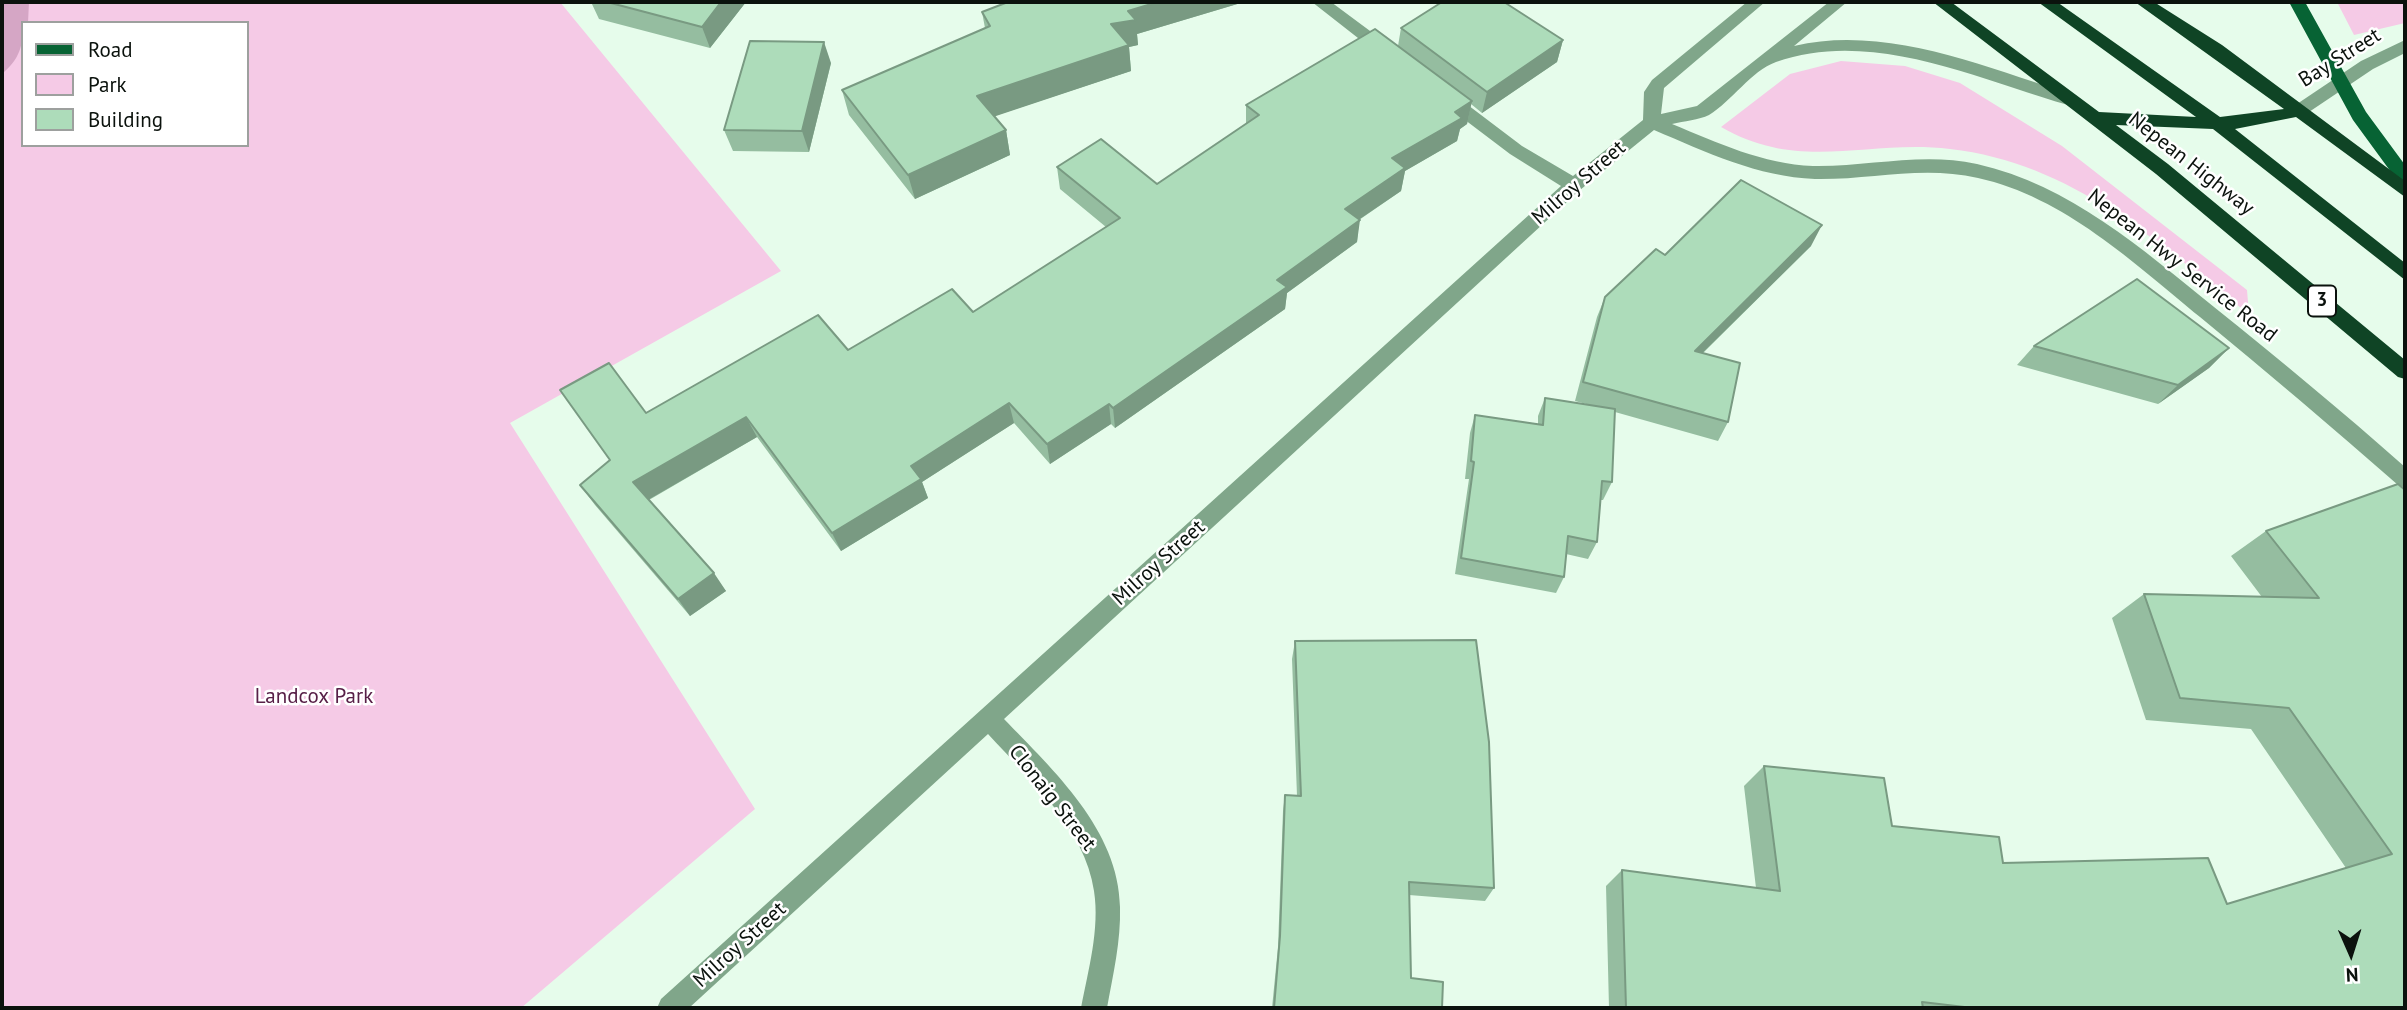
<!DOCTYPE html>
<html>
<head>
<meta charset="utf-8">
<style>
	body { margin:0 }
	#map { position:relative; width:2407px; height:1010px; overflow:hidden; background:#e6fceb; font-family:"PT Sans",sans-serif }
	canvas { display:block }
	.frame { position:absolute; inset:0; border:4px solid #0b120d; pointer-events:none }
	.legend { position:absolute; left:21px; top:21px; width:228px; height:126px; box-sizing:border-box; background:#fff; border:2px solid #9da09e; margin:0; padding:9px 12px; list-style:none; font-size:21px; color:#0b120d }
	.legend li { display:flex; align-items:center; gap:14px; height:35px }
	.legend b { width:35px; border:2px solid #9da09e }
	.north { position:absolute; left:2316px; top:919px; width:70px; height:70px; -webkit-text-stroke:5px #fff; paint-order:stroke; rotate:177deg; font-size:19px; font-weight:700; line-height:28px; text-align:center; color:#0b120d }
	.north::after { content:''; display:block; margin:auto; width:24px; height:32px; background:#0b120d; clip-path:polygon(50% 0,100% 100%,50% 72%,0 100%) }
</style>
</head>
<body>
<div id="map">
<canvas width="2407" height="1010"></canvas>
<div class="frame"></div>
<ul class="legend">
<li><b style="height:9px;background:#076334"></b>Road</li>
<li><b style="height:19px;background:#f5cae6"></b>Park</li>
<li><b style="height:19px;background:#addcba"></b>Building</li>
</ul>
<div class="north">N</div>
</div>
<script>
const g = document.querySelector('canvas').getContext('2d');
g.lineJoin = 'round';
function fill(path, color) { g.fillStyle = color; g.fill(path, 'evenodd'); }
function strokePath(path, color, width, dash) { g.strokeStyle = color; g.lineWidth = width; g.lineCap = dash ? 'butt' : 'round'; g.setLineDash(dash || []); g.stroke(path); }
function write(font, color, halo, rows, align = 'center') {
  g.font = font + ' "PT Sans",sans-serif'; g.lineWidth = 5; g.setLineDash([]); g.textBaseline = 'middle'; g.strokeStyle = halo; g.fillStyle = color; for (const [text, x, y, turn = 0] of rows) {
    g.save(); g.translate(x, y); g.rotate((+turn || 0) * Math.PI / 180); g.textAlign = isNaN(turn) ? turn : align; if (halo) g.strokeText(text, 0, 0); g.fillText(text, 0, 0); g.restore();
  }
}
const green = new Path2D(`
	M2 2H560L781 271 510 423 755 809 521 1008H2ZM23 23H247V145H23Z
	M2337 2H2405V23L2354 35Z
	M1841 61 1905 66 1960 83 2062 146 2247 290 2249 314C2157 242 2072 163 1950 149 1866 139 1801 173 1721 127L1790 74Z`);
const water = new Path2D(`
	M2 2H29L28 23H23C23 47 20 58 2 74Z`);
const minor = new Path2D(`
	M1312 2H1331L1393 48V56H1381Z
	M1747 2H1765L1664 88 1661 114 1697 106 1829 2H1847L1794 46C1887 24 1987 68 2074 95L2077 99 2068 105C1978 79 1871 28 1776 62 1751 71 1732 101 1709 115 1699 120 1684 121 1672 124 1718 143 1763 164 1813 166 1869 167 1921 152 1977 164 2070 185 2142 249 2214 307 2279 359 2343 412 2405 467V488L2398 485C2333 428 2267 372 2200 317 2134 263 2064 197 1978 178 1922 165 1871 180 1815 179 1758 177 1706 152 1654 130L1580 190 1004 719C1053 770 1119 830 1120 907 1121 941 1113 975 1107 1008H1081C1088 971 1100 929 1094 891 1085 828 1029 779 988 734L689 1008H657L661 999 1561 186 1510 154 1440 101 1437 97 1440 93H1452L1522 146 1573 176 1643 120 1644 92 1652 80Z
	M2405 40V53L2373 69 2306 114H2294L2291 110 2294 106 2361 61Z`);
const major = new Path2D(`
	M2289 2H2305L2366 112 2405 165V184L2399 183 2353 120Z`);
const highway = new Path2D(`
	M1933 2H1951L2099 112 2196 117 2038 2H2057L2220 117 2284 109 2135 2H2154L2222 45 2405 181V197L2296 117 2235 129 2405 263V280L2213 129 2116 125 2168 164 2405 360V379L2398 377 2156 174Z`);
const wall = new Path2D(`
	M591 2H746L710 48 599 19Z
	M1008 2H1244L1137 34 1138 45 1129 47 1131 71 994 116 1006 130 1010 155 915 199 849 115 842 90 985 28 982 12Z
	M1401 28 1563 40 1557 62 1482 113 1471 104 1467 124 1460 129 1457 141 1405 171 1401 191 1359 220 1357 242 1287 293 1285 309 1115 428 1111 424 1050 464 1014 423 922 482 928 498 841 551 757 437 649 500 726 591 690 616 595 505 580 485 610 460 646 413 973 312 1106 227 1060 189 1057 167 1157 184 1246 125V105L1398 46Z
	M831 63 809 152 733 151 724 130Z
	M1811 246 1703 353 1728 422 1718 441 1615 412 1612 482 1603 500H1600L1597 542 1588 559 1566 554 1564 577 1556 593 1455 574 1469 479H1465L1470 433 1475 415 1538 424V416L1545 398 1590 405 1575 401 1597 317 1605 297 1665 255Z
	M2034 346 2229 348 2209 368 2158 404 2017 365Z
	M2398 484 2405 1008H1609L1606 886 1622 870 1756 888 1744 786 1764 766 1892 826 2003 863 2227 904 2346 868 2251 729 2146 720 2112 618 2144 594 2262 597 2231 556 2266 531Z
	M1295 641 1494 888 1485 901 1409 895 1411 978 1442 1008H1272L1278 947 1283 811 1285 795 1297 796 1292 659Z`);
const shadedWall = new Path2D(`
	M721 2H746L710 48 702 27Z
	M1158 2H1244L1137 34 1138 45 1129 47 1131 71 981 121 977 96 1111 24 1128 11Z
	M1563 40 1557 62 1482 113 1487 92Z
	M824 42 831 63 809 152 802 131Z
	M1472 101 1467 124 1460 129 1457 141 1405 171 1401 191 1342 231 1345 209 1392 158Z
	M1006 130 1010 155 915 199 908 175Z
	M1360 220 1357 242 1287 293 1285 309 1115 428 1113 408 1277 280Z
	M1822 225 1811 246 1685 370 1695 351Z
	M2229 348 2209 368 2158 404 2178 385Z
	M1009 403 1014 423 922 482 928 498 841 551 832 533 911 466Z
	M1109 404 1111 424 1050 464 1047 444Z
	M746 417 757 437 646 501 633 482Z
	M714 573 726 591 690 616 678 599Z`);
const building = new Path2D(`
	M607 2H721L702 27Z
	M1008 2H1158L1128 11 1136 20 1111 24 1129 45 977 96 1006 130 908 175 842 90 990 26 982 12Z
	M1442 2H1504L1563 40 1487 92 1401 28Z
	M1375 29 1472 101 1455 112 1462 118 1392 158 1405 168 1345 209 1360 220 1277 280 1287 287 1113 408 1109 404 1047 444 1009 403 911 466 921 479 832 533 746 417 633 482 714 573 678 599 580 485 610 460 560 390 609 363 646 413 818 315 848 350 952 289 973 312 1120 218 1057 167 1101 139 1157 184 1259 115 1246 105Z
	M750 41 824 42 802 131 724 130Z
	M1741 180 1822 225 1695 351 1740 363 1728 422 1583 382 1605 297 1656 249 1665 255Z
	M2137 279 2229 348 2178 385 2034 346Z
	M1545 398 1615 409 1612 482 1602 481 1597 542 1568 536 1564 577 1461 558 1474 462 1471 461 1475 415 1543 425Z
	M2398 484 2405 490V1008H1973L1922 1002 1923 1008H1626L1622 870 1780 891 1764 766 1884 778 1892 826 1999 837 2003 863 2208 858 2227 904 2392 854 2289 708 2180 698 2144 594 2319 598 2266 531Z
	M1476 640 1489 742 1494 888 1409 882 1411 978 1443 982 1442 1008H1274L1280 936 1285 795 1301 796 1295 641Z`);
const shields = [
	[2322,301,28]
];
const shieldNames = [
	["3",2322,301]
];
const streetNames = [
	["Bay Street",2340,58,-32],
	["Nepean Highway",2191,164,38],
	["Milroy Street",1579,183,-41],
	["Nepean Hwy Service Road",2182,266,38],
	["Milroy Street",1159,563,-42],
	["Clonaig Street",1052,798,52],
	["Milroy Street",740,945,-42]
];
const parkNames = [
	["Landcox Park",314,697]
];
fill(green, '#f5cae6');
fill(water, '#d5a6c5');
fill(minor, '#80a68a');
fill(major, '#076334');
fill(highway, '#0f4425');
fill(wall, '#95bda0');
fill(shadedWall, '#799a82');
fill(building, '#addcba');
strokePath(building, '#799a82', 2);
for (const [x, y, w] of shields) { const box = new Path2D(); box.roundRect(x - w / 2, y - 15.5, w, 31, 5); g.fillStyle = '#fff'; g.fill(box); strokePath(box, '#0b120d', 2); }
write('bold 19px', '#0b120d', null, shieldNames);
write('21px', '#0b120d', '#fff', streetNames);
write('21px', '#582048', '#fff', parkNames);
</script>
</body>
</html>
